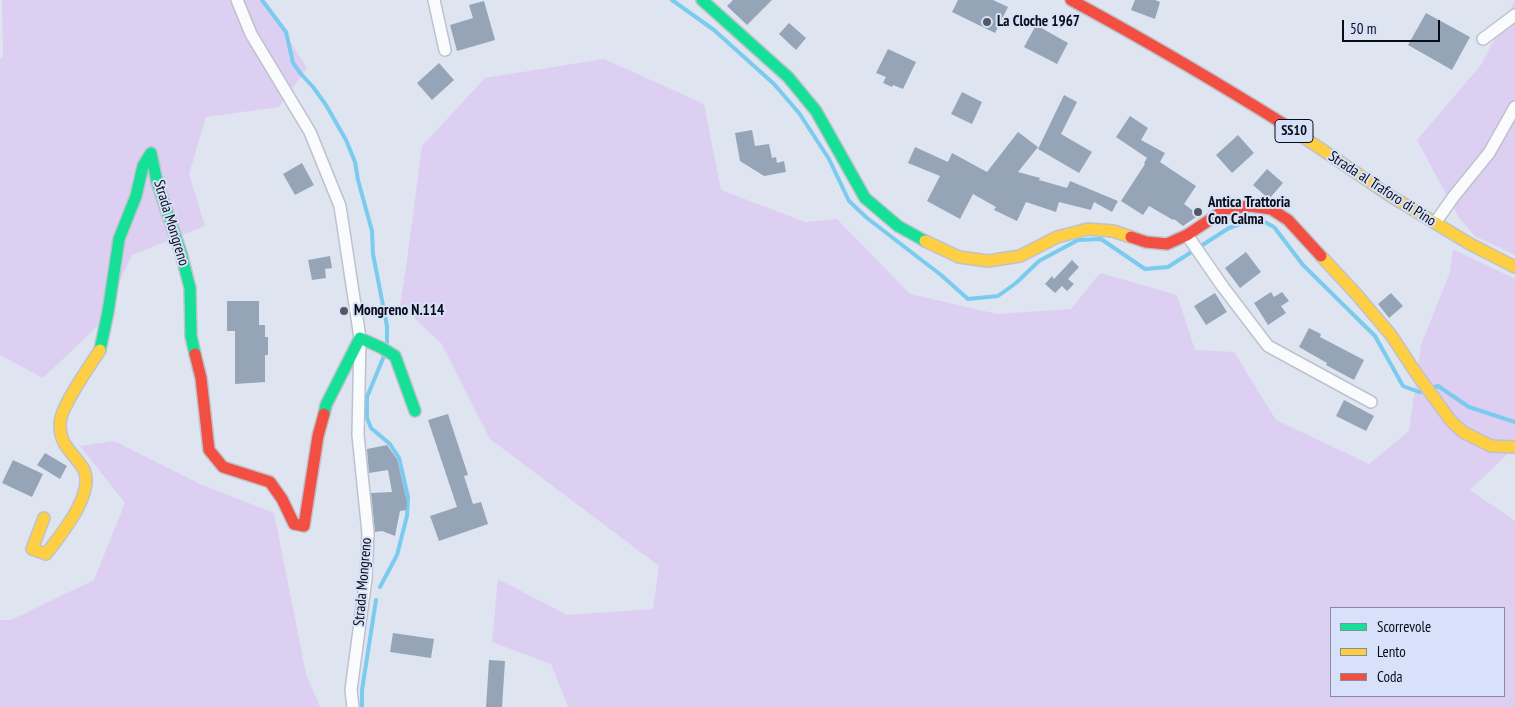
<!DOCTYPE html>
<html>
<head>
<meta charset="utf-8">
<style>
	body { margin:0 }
	#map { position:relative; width:1515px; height:707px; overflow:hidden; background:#dfe4f1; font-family:"PT Sans Narrow",sans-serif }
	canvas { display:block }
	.legend { position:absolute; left:1330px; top:607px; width:175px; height:90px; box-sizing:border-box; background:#d7e1f9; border:1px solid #858c9d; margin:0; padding:6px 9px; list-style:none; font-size:15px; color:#090c14 }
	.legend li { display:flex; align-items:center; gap:10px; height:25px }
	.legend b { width:25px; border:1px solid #858c9d }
	.scale { position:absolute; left:1342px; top:20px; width:98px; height:22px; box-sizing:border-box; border:2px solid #090c14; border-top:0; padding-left:6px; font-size:15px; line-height:18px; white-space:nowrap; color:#090c14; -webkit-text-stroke:4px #d7e1f9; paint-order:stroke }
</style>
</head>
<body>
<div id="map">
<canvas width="1515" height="707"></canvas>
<ul class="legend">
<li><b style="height:6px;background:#16e098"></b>Scorrevole</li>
<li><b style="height:6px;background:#ffcf43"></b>Lento</li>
<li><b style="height:6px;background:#f24e42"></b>Coda</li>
</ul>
<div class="scale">50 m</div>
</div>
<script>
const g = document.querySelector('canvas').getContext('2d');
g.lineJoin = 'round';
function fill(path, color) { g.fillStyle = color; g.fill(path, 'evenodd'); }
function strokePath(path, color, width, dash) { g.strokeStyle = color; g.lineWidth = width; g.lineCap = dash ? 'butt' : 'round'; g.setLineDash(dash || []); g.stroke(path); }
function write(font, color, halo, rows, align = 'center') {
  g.font = font + ' "PT Sans Narrow",sans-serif'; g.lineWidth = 4; g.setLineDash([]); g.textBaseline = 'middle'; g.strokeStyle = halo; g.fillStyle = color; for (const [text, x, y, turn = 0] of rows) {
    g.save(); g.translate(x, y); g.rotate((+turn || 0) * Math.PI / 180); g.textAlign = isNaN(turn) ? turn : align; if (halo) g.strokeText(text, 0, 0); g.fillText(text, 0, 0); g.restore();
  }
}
const green = new Path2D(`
	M2 0H263L307 68 279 107 206 117 189 174 205 226 132 255 100 324 43 378 0 355V59L3 56Z
	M1515 0V255L1475 236 1459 218 1417 140 1481 65Z
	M604 59 704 104 721 190 805 222 837 219 910 294 997 314 1071 309 1100 273 1177 295 1195 350 1234 352 1276 420 1369 464 1409 431 1421 345 1450 272 1453 249 1515 279V447L1470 490 1515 521V707H568L551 664 492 642 498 579 567 615 653 609 659 566 490 439 441 343 400 305 406 268 422 146 485 78ZM1331 608H1504V696H1331Z
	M114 441 200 484 274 513 306 674 320 707H0V620H11L94 580 125 503 80 446Z`);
const stream = new Path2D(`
	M262 0 286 32 293 63 301 74 313 87 326 105 346 140 355 162 358 180 372 231 373 254 387 326V346
	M672 0 714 30 774 84 799 113 829 159 849 201 867 218 941 275 968 299 998 296 1016 283 1039 261 1078 240 1101 239 1145 269 1168 267 1229 228 1257 218 1274 227 1303 265 1375 336 1403 386 1419 392 1423 391
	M1432 388 1438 386 1469 407 1515 422
	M380 587 397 555 407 516 408 497 399 458 390 444 371 428 367 418V397L384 356
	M362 707V690L376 600`);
const building = new Path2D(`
	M733 0H772L747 25 727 6Z
	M958 0H993L1008 7 995 33 952 12Z
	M1135 0H1155L1160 2 1155 19 1131 10Z
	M484 1 495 40 457 51 450 25 473 18 469 5Z
	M1426 13 1470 37 1452 70 1408 45Z
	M789 23 806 38 796 50 779 34Z
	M1036 25 1068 43 1057 64 1024 47Z
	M888 49 916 62 903 89 893 85 892 87 883 83 886 77 876 73Z
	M439 63 454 80 432 100 417 83Z
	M962 92 982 102 972 124 951 114Z
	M1064 95 1077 102 1061 134 1092 152 1079 173 1038 149Z
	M1130 116 1148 128 1141 140 1165 153 1160 162 1196 186 1184 204 1199 215 1183 226 1174 219 1173 220 1149 206 1143 215 1121 201 1145 164 1144 163 1147 158 1116 137Z
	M752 130 755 146 769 144 772 158 776 157 777 163 784 161 786 172 764 176 740 161 735 133Z
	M1018 132 1038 147 1018 172 1040 178 1039 180 1067 188 1070 181 1118 201 1112 212 1094 202 1091 210 1059 202 1056 212 1026 202 1017 221 994 210 996 207 973 194 960 219 927 201 940 176 908 163 915 147 948 162 952 153 987 172Z
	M1238 135 1254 153 1232 173 1216 155Z
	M302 163 314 185 295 195 283 174Z
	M1267 169 1283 183 1269 199 1253 185Z
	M1246 252 1261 272 1240 288 1225 268Z
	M330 256 332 268 325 269 326 278 312 280 308 260Z
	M1072 260 1079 267 1068 279 1074 284 1067 291 1062 286 1055 293 1045 284 1052 276 1054 279Z
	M1271 292 1274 297 1282 292 1289 301 1281 306 1286 313 1268 325 1254 303Z
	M1215 293 1227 312 1206 325 1194 306Z
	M1391 293 1403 306 1389 318 1378 304Z
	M227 301H259V325H265V337H268V355H265V382L235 384V331H227Z
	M1309 328 1321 334 1320 337 1364 360 1354 380 1326 365 1327 363 1299 347Z
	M1344 400 1374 416 1366 431 1336 416Z
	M448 414 468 475 464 476 473 504 481 502 488 524 439 541 430 516 457 507 428 420Z
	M387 445 397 459 407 502 406 510 400 511 395 536 382 531 375 532 371 493 392 492 388 470 369 473 367 449Z
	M45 453 67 466 60 479 37 465Z
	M13 460 43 474 32 497 2 483Z
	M393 633 434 639 431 658 390 652Z
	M489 660 505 661 502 707H486Z`);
const street = new Path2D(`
	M237 0 251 34 310 132 340 206 360 338 358 435 368 533 366 578 351 690 353 707
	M434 0 445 50
	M1483 39 1515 15
	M1435 223 1454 196 1489 153 1515 107
	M1187 235 1223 287 1268 346 1371 402`);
const fast = new Path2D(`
	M702 0 788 77 816 111 865 198 898 226 925 241
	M100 350 108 312 119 239 136 196 143 166 151 153 157 182 181 253 190 288 191 336 195 354
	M324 414 326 405 360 338 382 348 395 356 415 411`);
const slow = new Path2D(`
	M1290 128 1389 195 1470 244 1515 267
	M925 241 959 257 988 261 1020 256 1057 237 1088 229 1113 231 1131 237
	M1321 256 1358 296 1391 335 1416 373 1451 421 1463 432 1491 446 1515 447
	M44 518 32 549 46 554C60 536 95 494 84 470 74 452 60 448 60 424 60 407 90 366 100 350`);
const jam = new Path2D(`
	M1071 0C1145 40 1218 83 1290 128
	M1131 237 1146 242 1167 244 1187 235 1226 209 1250 206 1271 209 1288 220 1321 256
	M195 354 201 378 209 450 223 467 270 482 282 499 294 524 304 526 318 436 324 414`);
const markers = [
	[987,22,5,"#545861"],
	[1198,212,5,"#545861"],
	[344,311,5,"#545861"]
];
const shields = [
	[1294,131,38]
];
const shieldNames = [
	["SS10",1294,131]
];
const poiNames = [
	["La Cloche 1967",997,22],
	["Antica Trattoria",1208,203],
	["Con Calma",1208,220],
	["Mongreno N.114",354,311]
];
const streetNames = [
	["Strada al Traforo di Pino",1382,189,33],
	["Strada Mongreno",171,223,73],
	["Strada Mongreno",363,582,-85]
];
fill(green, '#dccff2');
strokePath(stream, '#7acbee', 4);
fill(building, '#95a5b7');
strokePath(street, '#bec2cc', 14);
strokePath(fast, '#bec2cc', 14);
strokePath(slow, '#bec2cc', 14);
strokePath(jam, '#bec2cc', 14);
strokePath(street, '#fafbfd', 11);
strokePath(fast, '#16e098', 11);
strokePath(slow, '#ffcf43', 11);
strokePath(jam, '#f24e42', 11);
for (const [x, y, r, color] of markers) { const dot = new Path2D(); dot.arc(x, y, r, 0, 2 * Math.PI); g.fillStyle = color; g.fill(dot); strokePath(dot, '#d7e1f9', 2); }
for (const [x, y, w] of shields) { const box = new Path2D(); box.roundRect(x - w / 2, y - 11.5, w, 23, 4); g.fillStyle = '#d7e1f9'; g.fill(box); strokePath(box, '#090c14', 1); }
write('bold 14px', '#090c14', null, shieldNames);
write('bold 15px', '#090c14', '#d7e1f9', poiNames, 'left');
write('15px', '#090c14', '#d7e1f9', streetNames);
</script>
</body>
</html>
